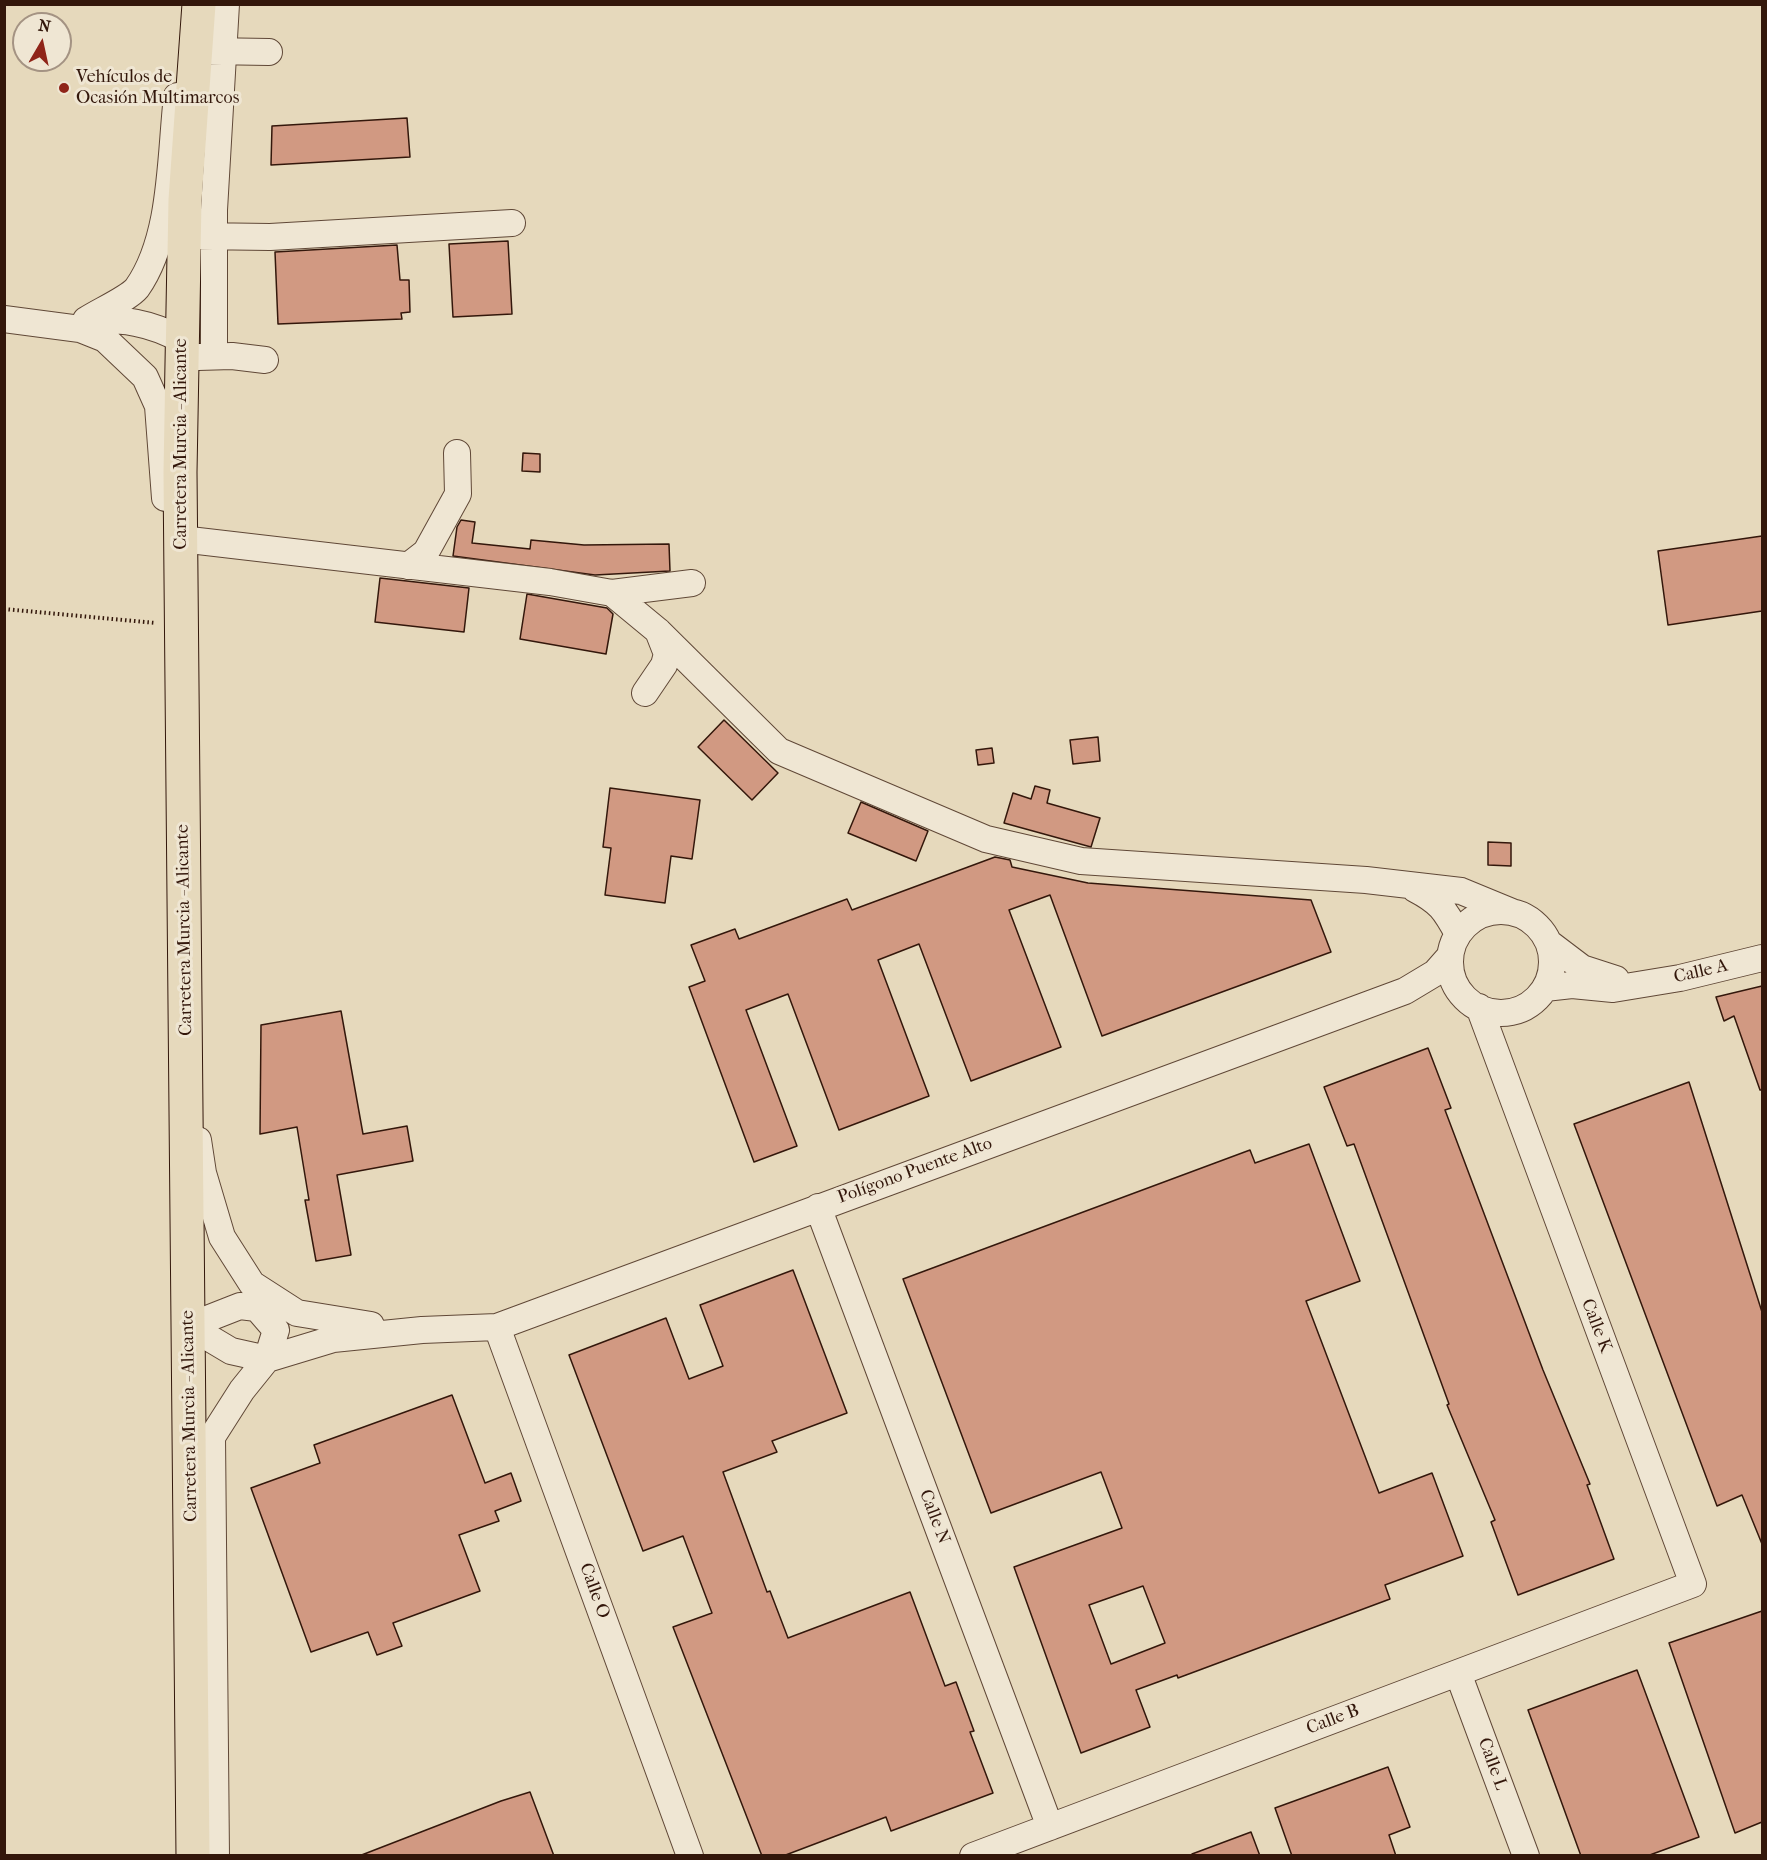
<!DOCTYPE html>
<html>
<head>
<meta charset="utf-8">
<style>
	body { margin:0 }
	#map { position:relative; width:1767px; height:1860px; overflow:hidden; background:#e6d9bc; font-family:"IM FELL French Canon",serif }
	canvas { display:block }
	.frame { position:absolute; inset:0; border:6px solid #33170b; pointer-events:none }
	.north { position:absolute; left:12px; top:12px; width:60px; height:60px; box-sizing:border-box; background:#efe6d3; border:2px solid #a49383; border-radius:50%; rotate:9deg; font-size:16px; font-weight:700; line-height:24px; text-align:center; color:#33170b }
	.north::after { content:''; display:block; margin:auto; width:21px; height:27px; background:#8f2418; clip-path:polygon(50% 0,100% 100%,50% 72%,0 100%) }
</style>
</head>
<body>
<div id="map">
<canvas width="1767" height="1860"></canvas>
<div class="frame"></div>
<div class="north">N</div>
</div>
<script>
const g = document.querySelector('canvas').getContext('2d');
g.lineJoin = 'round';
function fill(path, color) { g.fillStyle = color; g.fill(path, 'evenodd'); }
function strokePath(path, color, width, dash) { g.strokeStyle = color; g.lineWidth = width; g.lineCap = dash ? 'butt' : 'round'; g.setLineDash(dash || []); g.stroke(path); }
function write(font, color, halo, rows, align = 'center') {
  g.font = font + ' "IM FELL French Canon",serif'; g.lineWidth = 6; g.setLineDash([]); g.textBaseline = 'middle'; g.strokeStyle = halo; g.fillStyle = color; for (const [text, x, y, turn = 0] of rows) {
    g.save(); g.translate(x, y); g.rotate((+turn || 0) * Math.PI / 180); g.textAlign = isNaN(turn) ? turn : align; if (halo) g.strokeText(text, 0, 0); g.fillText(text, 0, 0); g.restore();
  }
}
const building = new Path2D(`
	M407 118 410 157 271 165 272 126Z
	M508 241 512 314 453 317 449 244Z
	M397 245 400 280H409L410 312 401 313 402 319 278 324 275 252Z
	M523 453 540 454V472L522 471Z
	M461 520 475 522 472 543 530 549 531 540 584 545 669 544 670 571 595 575 453 556 457 527Z
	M1762 536V611L1668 625 1658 551Z
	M380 578 469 588 464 632 375 622Z
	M527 594 607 608 613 614 606 654 520 639Z
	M724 720 778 773 752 800 698 747Z
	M1098 737 1100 761 1073 764 1070 740Z
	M992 748 994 763 978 765 976 750Z
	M1035 786 1050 790 1047 803 1100 818 1091 847 1004 823 1013 793 1031 799Z
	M610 788 700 800 692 859 671 856 665 903 605 895 611 848 603 847Z
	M861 802 928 831 916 861 848 833Z
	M1488 842 1511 843V866L1488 865Z
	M995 857 1010 860 1012 867 1088 883 1311 900 1331 952 1102 1036 1050 895 1009 910 1061 1047 971 1081 919 944 878 960 929 1096 839 1130 788 994 746 1010 797 1146 754 1162 689 987 705 981 691 945 735 929 739 939 847 899 852 910Z
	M1762 986V1090H1760L1734 1016 1724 1021 1716 997Z
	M341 1011 363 1134 407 1126 413 1161 337 1175 351 1255 316 1261 305 1200H309L297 1127 260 1134 261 1025Z
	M1428 1048 1451 1108 1445 1110 1543 1370 1590 1484 1587 1485 1614 1559 1518 1595 1491 1522 1495 1520 1447 1405 1449 1404 1354 1144 1347 1146 1324 1087Z
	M1689 1082 1762 1312V1544L1742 1495 1717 1506 1574 1124Z
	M1309 1144 1360 1281 1306 1301 1379 1493 1432 1473 1463 1556 1385 1585 1390 1599 1178 1678 1177 1675 1136 1690 1150 1727 1081 1753 1014 1567 1122 1528 1101 1472 991 1513 903 1279 1250 1150 1255 1163ZM1143 1586 1165 1643 1111 1664 1089 1605Z
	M793 1270 847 1413 772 1441 777 1452 723 1472 767 1592 770 1591 788 1638 910 1592 945 1686 956 1682 974 1731 970 1732 993 1793 891 1831 886 1817 783 1856H762L673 1627 712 1613 683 1536 643 1551 569 1355 666 1318 689 1379 723 1366 700 1305Z
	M452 1395 485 1483 511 1473 521 1501 495 1511 499 1521 459 1535 480 1591 393 1623 402 1646 377 1655 368 1632 311 1652 251 1488 320 1463 314 1445Z
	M1762 1611V1822L1735 1833 1669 1643Z
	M1637 1670 1699 1837 1647 1856H1581L1528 1710Z
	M1388 1767 1410 1827 1389 1835 1396 1856H1292L1275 1808Z
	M530 1792 554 1856H359L501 1801Z
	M1251 1832 1260 1856H1192V1854Z`);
const path = new Path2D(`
	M4 609 156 623`);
const minor = new Path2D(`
	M208 51 269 52
	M196 236 270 237 512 223
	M4 319 80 329 105 339 145 377 158 406 165 498
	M86 320C98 312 129 298 137 288 173 237 170 156 177 96
	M86 320C124 319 149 322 182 340
	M214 356V210L226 4
	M198 357 232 356 265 360
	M181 539 550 582 612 593 658 631 779 751 986 839 1081 861 1366 880 1461 891 1512 912
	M408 566 426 552 458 494 457 453
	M612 593 692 583
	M645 693 664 665 667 654 658 631
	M1415 889C1440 902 1445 910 1458 934
	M1450 962a51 51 0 1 1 102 0a51 51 0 1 1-102 0Z
	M1549 943 1582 968 1616 979
	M1545 988 1572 985 1613 989 1680 978 1762 958
	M198 1140 203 1173 222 1237 252 1284 297 1313 371 1325
	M818 1207 1050 1827
	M189 1326 231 1351 267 1359 276 1330 257 1308
	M189 1326 240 1306 273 1310
	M497 1327 690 1856
	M1458 1673 1526 1856
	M216 1856 212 1437 242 1390 267 1359 333 1339 422 1330 497 1327 1405 991 1435 973 1450 956
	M973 1856 1693 1584 1479 1007`);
const highway = new Path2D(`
	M193 1856 180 472 185 200 199 4`);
const markers = [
	[64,88,6,"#8f2418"]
];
const poiNames = [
	["Vehículos de",76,78],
	["Ocasión Multimarcos",76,99]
];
const streetNames = [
	["Carretera Murcia - Alicante",182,444,-90],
	["Carretera Murcia - Alicante",185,930,-91],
	["Calle A",1701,972,-13],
	["Polígono Puente Alto",915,1171,-20],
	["Calle K",1596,1326,69],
	["Carretera Murcia - Alicante",190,1416,-91],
	["Calle N",934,1517,69],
	["Calle O",594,1591,70],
	["Calle B",1333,1720,-21],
	["Calle L",1492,1764,70]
];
fill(building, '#d19982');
strokePath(building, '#33170b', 1.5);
strokePath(minor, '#604837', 28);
strokePath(highway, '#33170b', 35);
strokePath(path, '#33170b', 4, [1.5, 3]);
strokePath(minor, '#efe6d3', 26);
strokePath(highway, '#e6d9bc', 33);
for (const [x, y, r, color] of markers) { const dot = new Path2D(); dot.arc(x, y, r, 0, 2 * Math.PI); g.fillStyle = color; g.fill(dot); strokePath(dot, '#efe6d3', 2); }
write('18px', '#33170b', '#efe6d3', poiNames, 'left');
write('18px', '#33170b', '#efe6d3', streetNames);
</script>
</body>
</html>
